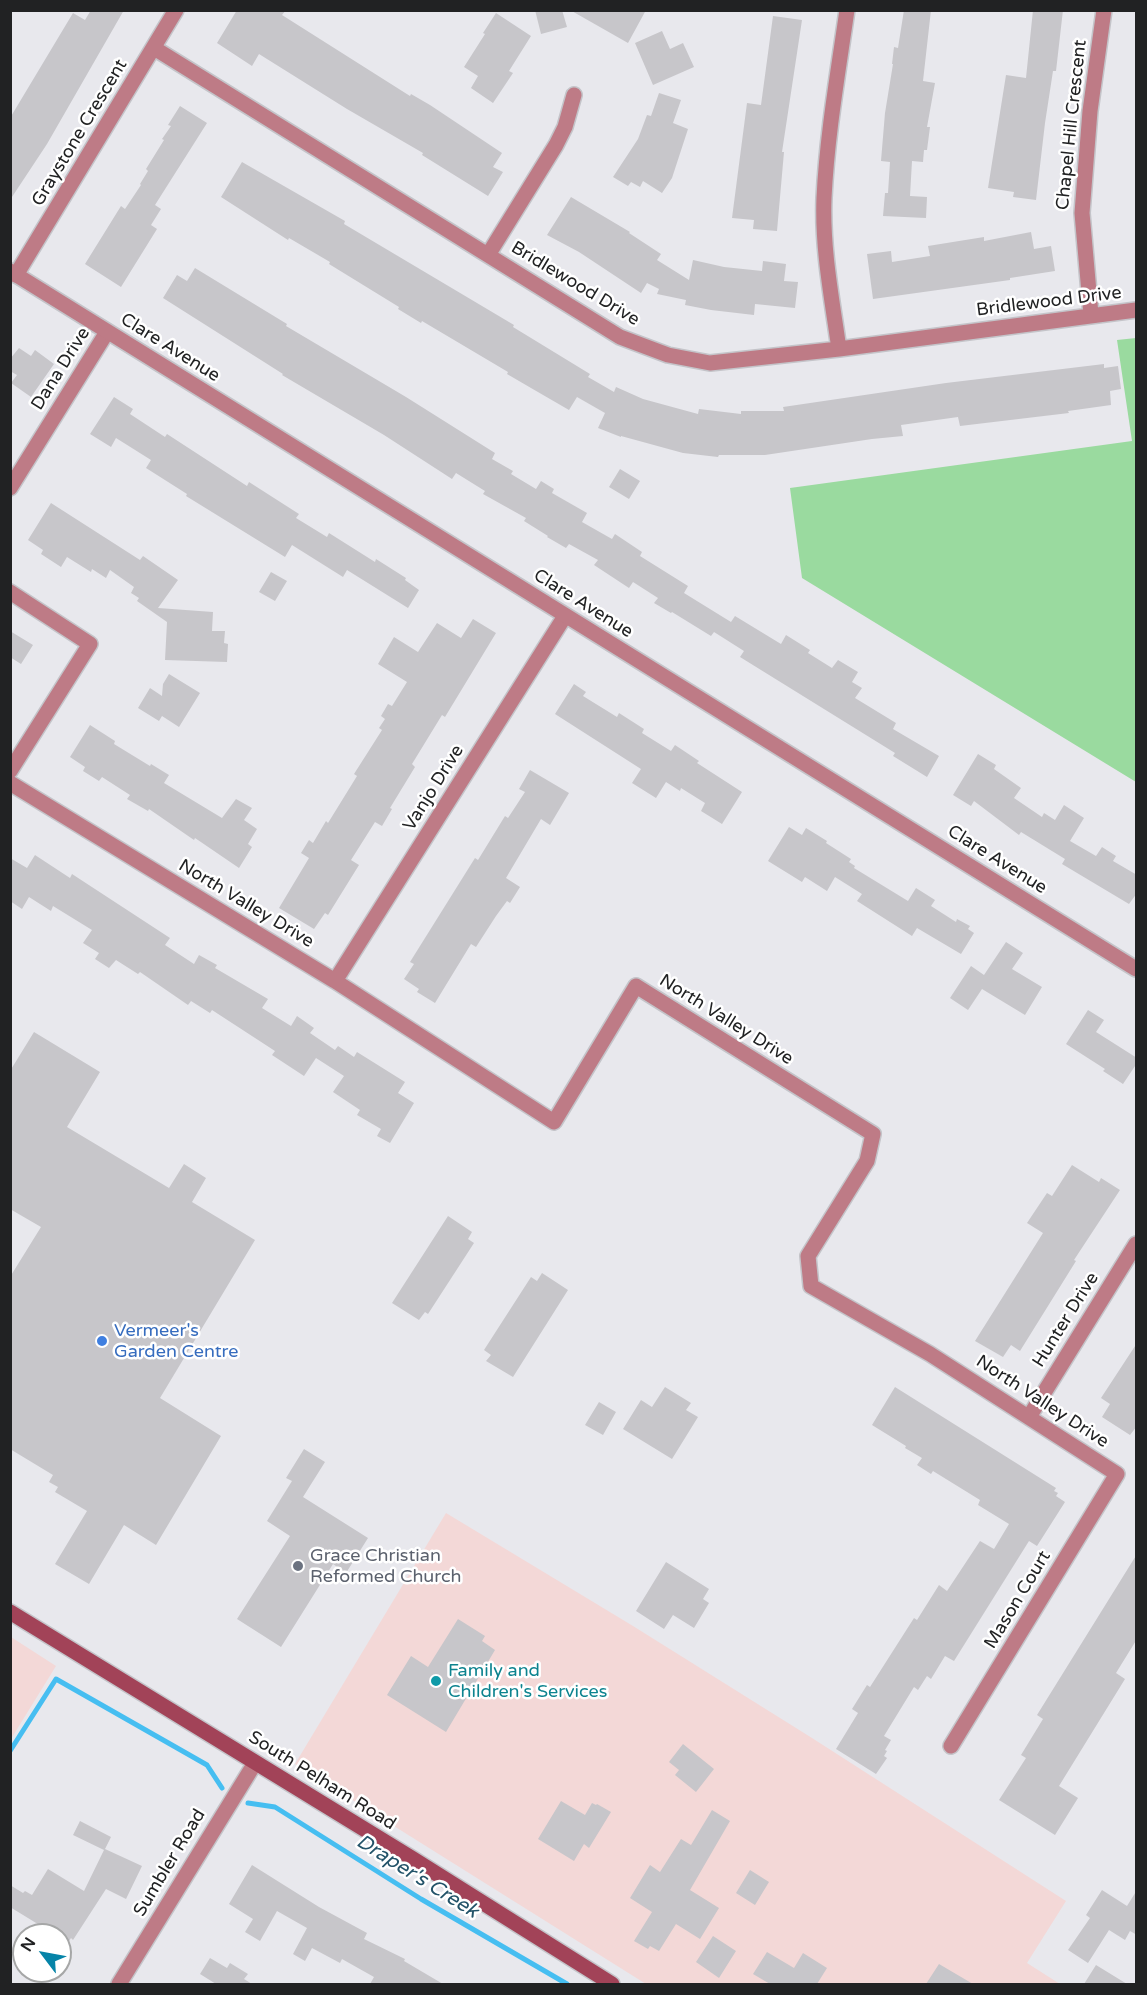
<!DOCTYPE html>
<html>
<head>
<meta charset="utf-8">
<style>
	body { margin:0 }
	#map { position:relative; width:1147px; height:1995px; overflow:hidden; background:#e8e8ed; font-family:"Varela Round",sans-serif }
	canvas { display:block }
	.frame { position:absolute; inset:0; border:12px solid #212223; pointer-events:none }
	.north { position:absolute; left:12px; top:1923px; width:60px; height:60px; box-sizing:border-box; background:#fff; border:2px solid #a6a7a7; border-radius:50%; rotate:302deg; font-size:16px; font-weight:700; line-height:24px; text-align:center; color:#212223 }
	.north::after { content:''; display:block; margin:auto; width:21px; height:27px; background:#0684a8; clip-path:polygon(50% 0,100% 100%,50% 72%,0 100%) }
</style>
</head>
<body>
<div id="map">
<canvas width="1147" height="1995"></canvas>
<div class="frame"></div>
<div class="north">N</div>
</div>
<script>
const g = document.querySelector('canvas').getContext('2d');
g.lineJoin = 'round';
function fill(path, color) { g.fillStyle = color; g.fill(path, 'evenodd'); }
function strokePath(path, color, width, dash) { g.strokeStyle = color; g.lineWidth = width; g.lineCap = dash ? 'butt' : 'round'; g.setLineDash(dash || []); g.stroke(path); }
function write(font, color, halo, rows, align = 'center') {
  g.font = font + ' "Varela Round",sans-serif'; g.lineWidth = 5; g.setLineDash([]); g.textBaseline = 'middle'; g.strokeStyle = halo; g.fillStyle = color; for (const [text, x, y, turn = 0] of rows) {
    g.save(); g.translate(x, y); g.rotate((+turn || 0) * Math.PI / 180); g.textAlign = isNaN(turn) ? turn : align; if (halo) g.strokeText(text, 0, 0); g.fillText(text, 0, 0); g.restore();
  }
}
const commercial = new Path2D(`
	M446 1513 633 1626 812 1738 1066 1901 1027 1963 1060 1984H646L295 1764Z
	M11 1637 56 1666 11 1739Z`);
const green = new Path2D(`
	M1136 338V782L802 578 790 488 1132 441 1117 340Z`);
const stream = new Path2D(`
	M10 1751 56 1679 207 1765 222 1788
	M248 1803 275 1807 421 1899 567 1984`);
const building = new Path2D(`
	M91 10H124L47 144 10 200V118L73 13 85 20Z
	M237 10H286L282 15 410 96 411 94 430 105 502 153 493 167 503 172 488 196 422 155 423 153 347 109 259 54 252 66 217 43Z
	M535 10H562L567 27 541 34Z
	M570 10H646L628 43Z
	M904 10H931L923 81 935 83 927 127H930L927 150H924L923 162 912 161 910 196 927 197 926 218 883 216 885 193H888L890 162 881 161 885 113 893 64H892L894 47 898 48Z
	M1033 10H1063L1056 71H1053L1045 123 1036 200 1013 197 1014 192 988 188 1006 75 1026 78Z
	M496 13 531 36 509 71 513 73 493 103 471 88 478 76 464 67 485 34 483 33Z
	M773 16 802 20 782 152H784L777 231 753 229 754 220 732 218 747 103 761 105Z
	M662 31 670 49 683 43 694 67 653 85 635 43Z
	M659 93 681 100 673 123 688 129 672 178 662 193 643 181 640 187 631 182 628 186 613 177 638 139 647 115 651 116Z
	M180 106 207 123 155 205 161 209 151 225 157 229 121 287 85 264 121 206 125 209 141 185 140 184 148 171 146 169 164 140 162 139 171 126 168 125Z
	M242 162 345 221 344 224 514 325 513 327 590 374 588 377 614 392 616 387 643 399 698 414 699 409 741 414V411H784L783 407 946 383 1104 364V368L1118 366 1121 389 1110 391 1111 405 1068 411 1069 413 960 426 958 417 901 425 903 436 872 439 765 455H719L718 457 683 453 621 436V437L598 428 605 413 577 397 569 410 531 388 507 374 508 372 422 321 421 323 398 309 399 307 329 264 330 262 289 238 288 240 221 197Z
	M571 197 630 232 629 233 661 254 657 260 689 280 693 260 724 267 762 271 763 261 786 264 784 281 798 282 795 308 755 304 754 315 711 310 685 305 686 300 657 294 659 289 647 283 641 293 579 252 547 235Z
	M1031 232 1034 249 1051 246 1055 271 1010 278V280L873 299 867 254 891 251 892 262 930 256 928 246 984 237V241Z
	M195 268 287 324 286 326 406 397 495 453 492 459 513 471 511 474 536 489 541 481 554 489 552 493 587 513 582 522 612 539 615 534 642 552 640 556 688 586 684 593 731 622 735 616 781 644 786 635 810 650 808 653 832 668 838 660 858 672 852 682 862 688 855 698 896 723 893 729 939 756 927 777 893 756 895 753 740 657 744 651 714 632 711 636 672 612 671 613 654 603 658 598 633 582 629 588 594 565 598 560 569 544 566 548 547 537 548 536 524 521 526 518 483 494 485 491 456 473 452 479 384 435 282 375 283 374 163 298 177 275 187 281Z
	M19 348 31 356 35 350 54 364 31 397 11 383 17 375 10 371V359Z
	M114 397 133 409 130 414 165 437 167 434 247 486 249 482 299 514 296 518 327 537 329 533 375 562 376 559 406 578 405 580 419 590 408 608 347 570 343 577 292 545 285 557 186 496 187 494 146 468 151 460 116 438 111 447 90 434Z
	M620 469 640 481 629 499 609 487Z
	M51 503 140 560 143 556 178 580 158 608 213 612 212 631H225L224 643 228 644 227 662 165 660 167 622 137 601 139 598 131 593 134 587 110 570 106 578 92 569 91 572 67 557 61 567 41 554 43 550 28 540Z
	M271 572 287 581 275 601 259 592Z
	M473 619 496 633 445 717 442 715 412 764 415 767 390 808 392 809 382 826 375 822 351 860 359 865 328 915 325 913 314 929 279 908 309 858 301 853 309 840 313 843 326 821 328 823 357 776 354 774 382 730 379 728 385 719 381 716 388 704 392 706 407 682 378 664 394 637 418 652 437 623 461 638Z
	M10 631 33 645 21 664 10 657Z
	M169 674 200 693 179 727 162 716 159 721 138 708 150 688 162 696 163 684Z
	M574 684 586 692 583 696 617 717 619 713 644 729 642 733 671 751 675 745 699 761 697 763 742 792 722 824 701 811 705 803 681 788 680 791 666 782 656 798 632 783 641 769 555 714Z
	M90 725 115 741 114 744 150 766 151 764 169 775 164 783 222 818 236 799 252 808 244 820 257 829 248 844 252 847 239 868 195 838 194 840 149 809 148 811 127 799 130 795 102 777 99 781 83 771 85 767 70 757Z
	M978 754 996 765 994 769 1021 788 1014 798 1042 817 1044 813 1055 820 1064 805 1084 818 1070 841 1096 856 1102 847 1116 856 1113 861 1137 875V893L1129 904 1062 864 1065 859 1021 832 1019 835 974 801 971 806 953 795Z
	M530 770 569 793 550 825 541 819 506 878 520 887 510 903 507 901 496 916 476 947 471 944 435 1003 417 992 419 989 404 979 414 964 410 962 475 858 478 860 505 816 508 818 525 792 519 789Z
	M789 827 802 835 806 828 827 841 826 843 851 859 849 862 855 866 854 868 908 901 916 888 935 900 931 906 956 922 957 919 970 926 968 929 974 933 961 954 917 928 912 936 857 901 862 894 835 877 827 891 805 877 802 882 768 861Z
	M35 855 70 878 72 874 170 938 165 945 194 964 199 955 217 965 215 968 268 999 262 1008 291 1026 297 1016 314 1028 310 1033 335 1050 338 1046 354 1057 357 1052 405 1082 398 1093 414 1103 390 1143 377 1136 381 1129 357 1115 360 1110 333 1092 344 1076 316 1058 304 1076 272 1055 275 1051 212 1010 210 1013 191 1001 188 1005 140 972 138 974 116 960 109 968 95 959 99 953 83 943 92 930 53 906 51 911 29 897 22 909 10 901V858L27 868Z
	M1006 942 1023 953 1012 969 1042 987 1025 1015 982 989 968 1010 950 998 971 966 984 975Z
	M1088 1010 1104 1020 1096 1032 1137 1058V1063L1123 1084 1103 1071 1105 1069 1066 1044Z
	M34 1032 100 1072 67 1127 169 1188 184 1164 206 1178 192 1202 255 1240 160 1398 221 1436 156 1545 124 1525 89 1584 55 1564 87 1511 55 1492 58 1487 49 1482 53 1475 10 1449V1277L41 1227 10 1209V1071Z
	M1072 1165 1099 1182 1101 1178 1120 1190 1074 1260 1076 1261 1020 1351 1011 1345 1003 1357 975 1341 1043 1233 1027 1223 1047 1193 1052 1196Z
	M448 1216 472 1232 468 1239 474 1243 428 1314 425 1312 419 1320 392 1303Z
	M542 1273 568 1290 513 1377 486 1361 491 1355 484 1350 531 1277 537 1281Z
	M1137 1343V1426L1130 1435 1102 1417 1110 1404 1101 1398Z
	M665 1387 691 1403 686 1410 698 1417 672 1459 623 1429 641 1400 652 1407Z
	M895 1387 1056 1488 1054 1491 1058 1493 1056 1496 1065 1502 1037 1546 1029 1541 954 1661 945 1656 931 1679 927 1676 918 1690 914 1687 884 1736 891 1740 885 1750 887 1751 884 1756 887 1758 876 1774 836 1749 858 1713 852 1709 867 1685 870 1687 914 1618 917 1620 939 1585 947 1591 980 1541 994 1549 1009 1524 978 1505 980 1500 933 1471 931 1474 917 1465 922 1458 905 1448 906 1446 872 1425Z
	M599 1402 616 1412 603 1435 585 1425Z
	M304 1449 325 1462 303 1497 368 1538 346 1573 333 1564 281 1647 237 1619 290 1536 267 1521 292 1481 286 1478Z
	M1137 1554V1639L1116 1673 1125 1679 1059 1786 1078 1798 1055 1835 999 1800 1026 1758 1021 1755 1043 1719 1037 1715Z
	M666 1562 709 1589 703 1599 709 1603 694 1628 673 1615 664 1629 636 1611Z
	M458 1619 485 1636 482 1641 495 1650 446 1732 387 1695 411 1656 428 1667Z
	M683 1744 714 1769 696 1792 675 1775 679 1770 669 1762Z
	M561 1801 585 1815 592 1803 596 1805 597 1804 611 1812 589 1848 584 1844 574 1861 538 1839Z
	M712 1810 730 1821 690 1890 719 1908 700 1939 676 1924 659 1951 650 1946 648 1949 634 1941 652 1912 630 1898 650 1865 660 1872 681 1839 691 1845Z
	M80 1821 111 1837 105 1849 142 1866 126 1899 106 1889 73 1940 71 1938 60 1955V1935H36L41 1926 10 1907V1885L23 1893 25 1891 32 1895 48 1869 84 1891 104 1850 73 1835Z
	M252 1865 319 1907 367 1933 364 1939 405 1959 404 1961 443 1984H370L374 1977 342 1959 340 1963 312 1948 305 1961 293 1954 307 1928 277 1911 260 1941 245 1932 253 1919 229 1904Z
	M750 1870 769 1882 755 1905 736 1893Z
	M1102 1890 1127 1906 1137 1890V1935L1130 1931 1125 1940 1109 1930 1088 1963 1068 1950 1090 1918 1086 1915Z
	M713 1936 736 1951 719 1978 696 1962Z
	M767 1952 794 1968 803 1953 827 1968 817 1984H770L753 1974Z
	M210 1958 227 1968 230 1963 248 1974 244 1979 252 1984H216L200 1974Z
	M939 1964 973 1984H926Z
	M1096 1965 1127 1984H1084Z`);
const minor = new Path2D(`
	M154 48 620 337 668 355 710 363 839 349 1136 310
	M488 255 556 145 565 127 574 95
	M16 275 176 10
	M1091 315 1082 213 1090 111 1104 10
	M839 349C832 299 822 249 824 198 827 135 838 73 847 10
	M10 488 107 332
	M10 592 90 644 10 771
	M10 783 335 981 554 1122 636 986 873 1134 867 1161 808 1256 811 1286 930 1354 1117 1474 951 1746
	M335 981 565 616
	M1029 1417 1136 1244
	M119 1984 255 1763`);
const tertiary = new Path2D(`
	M10 271 1136 969`);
const secondary = new Path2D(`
	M10 1612 413 1859 612 1984`);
const markers = [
	[102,1341,6,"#3f7fe0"],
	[298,1566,6,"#6b7280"],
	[436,1681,6,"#0f9aa8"]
];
const streetNames = [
	["Chapel Hill Crescent",1072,125,-84],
	["Graystone Crescent",80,133,-59],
	["Bridlewood Drive",575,284,31],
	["Bridlewood Drive",1049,302,-7],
	["Clare Avenue",170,348,32],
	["Dana Drive",61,369,-58],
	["Clare Avenue",583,604,32],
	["Vanjo Drive",434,788,-58],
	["Clare Avenue",997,860,32],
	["North Valley Drive",246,904,31],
	["North Valley Drive",726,1020,32],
	["Hunter Drive",1066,1320,-58],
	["North Valley Drive",1042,1402,33],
	["Mason Court",1018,1600,-59],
	["South Pelham Road",322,1781,32],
	["Sumbler Road",170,1863,-59]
];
const shopNames = [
	["Vermeer's",114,1331],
	["Garden Centre",114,1352]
];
const worshipNames = [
	["Grace Christian",310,1556],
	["Reformed Church",310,1577]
];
const cultureNames = [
	["Family and",448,1671],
	["Children's Services",448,1692]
];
const waterNames = [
	["Draper's Creek",417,1877,32]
];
fill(commercial, '#f3d8d7');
fill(green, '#9ada9f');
strokePath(stream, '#46bef1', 5);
fill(building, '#c7c6ca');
strokePath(minor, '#c4c4c9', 18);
strokePath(tertiary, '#c4c4c9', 18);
strokePath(secondary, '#c4c4c9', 18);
strokePath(minor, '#be7b86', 15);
strokePath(tertiary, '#be7b86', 15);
strokePath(secondary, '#a24358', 15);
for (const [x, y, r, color] of markers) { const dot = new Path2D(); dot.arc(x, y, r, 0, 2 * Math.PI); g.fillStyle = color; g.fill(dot); strokePath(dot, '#fff', 2); }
write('18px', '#212223', '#fff', streetNames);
write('18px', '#366cbe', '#fff', shopNames, 'left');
write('18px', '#5b616d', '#fff', worshipNames, 'left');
write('18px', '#0d838f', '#fff', cultureNames, 'left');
write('italic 20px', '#235369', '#fff', waterNames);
</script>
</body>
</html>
